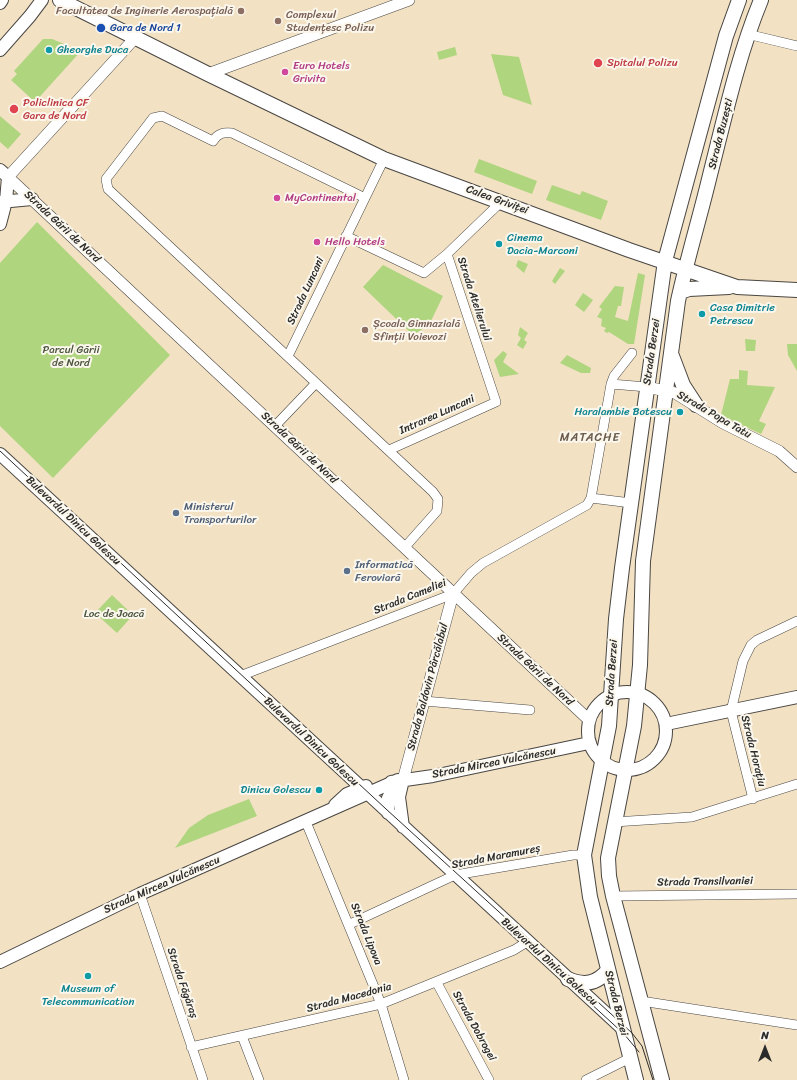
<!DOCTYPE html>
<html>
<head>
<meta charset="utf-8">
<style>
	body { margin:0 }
	#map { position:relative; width:797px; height:1080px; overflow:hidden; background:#f2e1c3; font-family:Sriracha,sans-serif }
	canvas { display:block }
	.north { position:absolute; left:745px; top:1028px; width:40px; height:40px; -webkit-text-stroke:3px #fbf7ec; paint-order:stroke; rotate:0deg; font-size:11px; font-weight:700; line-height:16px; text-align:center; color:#2b2b2b }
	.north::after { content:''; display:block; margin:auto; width:14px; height:18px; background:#2b2b2b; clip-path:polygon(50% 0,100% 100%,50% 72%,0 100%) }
</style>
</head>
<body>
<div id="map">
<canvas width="797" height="1080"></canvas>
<div class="north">N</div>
</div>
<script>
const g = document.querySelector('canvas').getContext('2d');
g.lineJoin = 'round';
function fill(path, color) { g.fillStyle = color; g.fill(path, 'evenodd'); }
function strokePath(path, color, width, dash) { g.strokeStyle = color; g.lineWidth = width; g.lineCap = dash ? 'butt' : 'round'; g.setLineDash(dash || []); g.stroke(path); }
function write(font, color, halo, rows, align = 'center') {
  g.font = font + ' Sriracha,sans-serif'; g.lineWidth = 4; g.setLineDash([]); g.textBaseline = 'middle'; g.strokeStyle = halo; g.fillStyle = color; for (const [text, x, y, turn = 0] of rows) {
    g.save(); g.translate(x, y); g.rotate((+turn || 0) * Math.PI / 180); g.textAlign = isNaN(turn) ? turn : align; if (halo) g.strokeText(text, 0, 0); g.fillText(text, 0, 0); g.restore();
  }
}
const green = new Path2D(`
	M43 39H52L81 51 35 102 11 80 17 74 14 71Z
	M455 47 457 55 439 60 437 52Z
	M491 54 519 57 532 105 503 95Z
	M0 116 21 134 8 149 0 142Z
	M479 159 537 181 532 194 474 172Z
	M552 185 580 195 582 191 608 201 601 220 546 200Z
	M37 222 170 355 53 478 0 426V263Z
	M518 260 528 264 524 273 516 266Z
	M383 265 443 296 429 325 413 335 363 287Z
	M560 268 565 271 555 284 552 281Z
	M638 273 645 275 634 344H628L609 332 607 333 604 331 606 328 601 326 602 319 597 317 602 309 599 307 615 286 624 287 621 306H618L615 317 628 321Z
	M583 293 593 300 584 312 575 305Z
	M520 327 528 333 524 340 527 342 523 349 517 345 521 338 518 335Z
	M745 339 756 340 755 351H746Z
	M787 344H797V371L788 355Z
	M503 351 507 354 503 362 519 374 500 377 494 360Z
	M567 355 591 368 590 373H581L560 363Z
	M739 370 748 371 747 385 775 387 759 421 766 424 761 434 721 415 730 379H739Z
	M112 595 133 615 117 633 95 613Z
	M249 799 257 816 175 848 189 828 208 815Z`);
const minor = new Path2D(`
	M747 34 797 46
	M365 198 232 133C224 132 218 133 213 141L162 116 153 118 106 179 108 189 433 492 438 499 437 511 405 547
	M346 236 424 273 447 254
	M288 356 384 159
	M611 384 647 387
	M275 426 316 383
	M389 450 496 402 447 254 502 201
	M591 498 631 503
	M240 676 453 594 471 573 483 563 587 505 591 498 611 384 614 376 632 353
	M424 701 530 710
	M753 799 731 711 743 661 751 645 757 640 797 621
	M306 822 381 1004 404 1080
	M614 822 692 817 797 784
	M140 894 203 1080
	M613 896 797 894
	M350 924 455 875 573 855H584
	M437 983 489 1080
	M641 1001 797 1025
	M242 1036 259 1080
	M191 1047 381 1004 514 950 527 942
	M586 1080 630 1058`);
const tertiary = new Path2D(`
	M135 38 8 177 589 720
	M208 74 409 0
	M647 387 675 393 723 423 779 451 797 467
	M403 780 453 594`);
const secondary = new Path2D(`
	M0 3 2 0
	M0 50 30 16 42 0
	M0 170 8 177 6 201 0 224
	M0 202 32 199
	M0 454 623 1029
	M588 731a39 39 0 1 1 78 0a39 39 0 1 1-78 0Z
	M666 724 797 697
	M391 782 433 776 589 743
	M335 805 347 794 366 786
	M388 813V798L397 781
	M403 827 399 797 403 780
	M0 962 140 894 398 780`);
const primary = new Path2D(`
	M60 0 208 74 384 159 629 250 737 287 797 290
	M680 292 689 289 729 287
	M672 356 683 385 696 405
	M568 979C584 986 597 984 608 970
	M636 1080 590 897 584 855 609 726 616 619 622 568 665 261 726 36 739 0
	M662 1080 613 896 609 876 608 858 634 726 640 665 643 561 678 301C687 259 700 217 710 175 725 116 738 56 761 0`);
const tram = new Path2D(`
	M0 451 386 809 632 1033 642 1046 653 1080
	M541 958 624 1034 639 1052`);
const markers = [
	[241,11,4,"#8d6e63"],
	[278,21,4,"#8d6e63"],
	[101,28,5,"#1a4fb4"],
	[49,50,4,"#0f9aa8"],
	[598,63,5,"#e0444e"],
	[285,72,4,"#d1479c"],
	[14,109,5,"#e0444e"],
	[277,198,4,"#d1479c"],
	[317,242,4,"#d1479c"],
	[499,244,4,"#0f9aa8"],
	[702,314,4,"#0f9aa8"],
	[365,330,4,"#8d6e63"],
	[680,412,4,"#0f9aa8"],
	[176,513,4,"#5c6f8a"],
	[347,571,4,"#5c6f8a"],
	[319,790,4,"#0f9aa8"],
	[88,976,4,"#0f9aa8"]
];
const educationNames = [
	["Facultatea de Inginerie Aerospațială",233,11,"right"],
	["Complexul",286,15],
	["Studențesc Polizu",286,28],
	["Școala Gimnazială",373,324],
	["Sfinții Voievozi",373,337]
];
const transitNames = [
	["Gara de Nord 1",110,28]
];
const cultureNames = [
	["Gheorghe Duca",57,50],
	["Cinema",507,238],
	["Dacia-Marconi",507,251],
	["Casa Dimitrie",710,308],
	["Petrescu",710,321],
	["Haralambie Botescu",672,412,"right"],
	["Dinicu Golescu",311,790,"right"],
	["Museum of",88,989,"center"],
	["Telecommunication",88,1002,"center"]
];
const healthNames = [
	["Spitalul Polizu",607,63],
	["Policlinica CF",23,103],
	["Gara de Nord",23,116]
];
const hotelNames = [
	["Euro Hotels",293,66],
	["Grivita",293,79],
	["MyContinental",285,198],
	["Hello Hotels",325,242]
];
const streetNames = [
	["Strada Buzești",721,134,-76],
	["Calea Griviței",497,200,20],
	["Strada Gării de Nord",62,227,43],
	["Strada Luncani",306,291,-65],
	["Strada Atelierului",474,299,72],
	["Strada Berzei",652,352,-82],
	["Intrarea Luncani",437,415,-24],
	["Strada Popa Tatu",714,415,30],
	["Strada Gării de Nord",299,448,43],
	["Bulevardul Dinicu Golescu",73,521,43],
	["Strada Cameliei",410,597,-22],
	["Strada Gării de Nord",535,670,43],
	["Strada Berzei",612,673,-86],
	["Strada Baldovin Pârcălabul",428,687,-75],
	["Bulevardul Dinicu Golescu",311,742,43],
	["Strada Horațiu",753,751,76],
	["Strada Mircea Vulcănescu",494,763,-11],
	["Strada Maramureș",496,857,-11],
	["Strada Transilvaniei",705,882,-1],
	["Strada Mircea Vulcănescu",162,885,-24],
	["Strada Lipova",366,934,68],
	["Bulevardul Dinicu Golescu",549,962,42],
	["Strada Făgăraș",182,983,71],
	["Strada Macedonia",349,998,-15],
	["Strada Berzei",616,1003,76],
	["Strada Dobrogei",474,1026,61]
];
const parkNames = [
	["Parcul Gării",71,350],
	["de Nord",71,363],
	["Loc de Joacă",114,614]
];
const serviceNames = [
	["Ministerul",184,507],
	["Transporturilor",184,520],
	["Informatică",355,565],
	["Feroviară",355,578]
];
const neighbourhoodNames = [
	["MATACHE",590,438]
];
fill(green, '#afd57f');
strokePath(minor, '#494642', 10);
strokePath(tertiary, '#494642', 12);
strokePath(secondary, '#494642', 14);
strokePath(primary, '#494642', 16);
strokePath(minor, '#fff', 9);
strokePath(tertiary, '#fff', 11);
strokePath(secondary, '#fff', 12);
strokePath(primary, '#fff', 14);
strokePath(tram, '#2b2b2b', 1);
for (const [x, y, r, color] of markers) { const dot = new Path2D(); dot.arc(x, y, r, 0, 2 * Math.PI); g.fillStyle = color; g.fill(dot); strokePath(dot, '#fbf7ec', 1.5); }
write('11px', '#785e54', '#fbf7ec', educationNames, 'left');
write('11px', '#164399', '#fbf7ec', transitNames, 'left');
write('11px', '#0d838f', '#fbf7ec', cultureNames, 'left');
write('11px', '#be3a42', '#fbf7ec', healthNames, 'left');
write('11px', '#b23c85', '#fbf7ec', hotelNames, 'left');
write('11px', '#2b2b2b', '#fbf7ec', streetNames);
write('11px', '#4c5640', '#fbf7ec', parkNames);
write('11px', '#4e5e75', '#fbf7ec', serviceNames, 'left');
g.letterSpacing = '1px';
write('12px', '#6b5c4c', '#fbf7ec', neighbourhoodNames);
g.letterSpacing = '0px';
</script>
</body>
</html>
